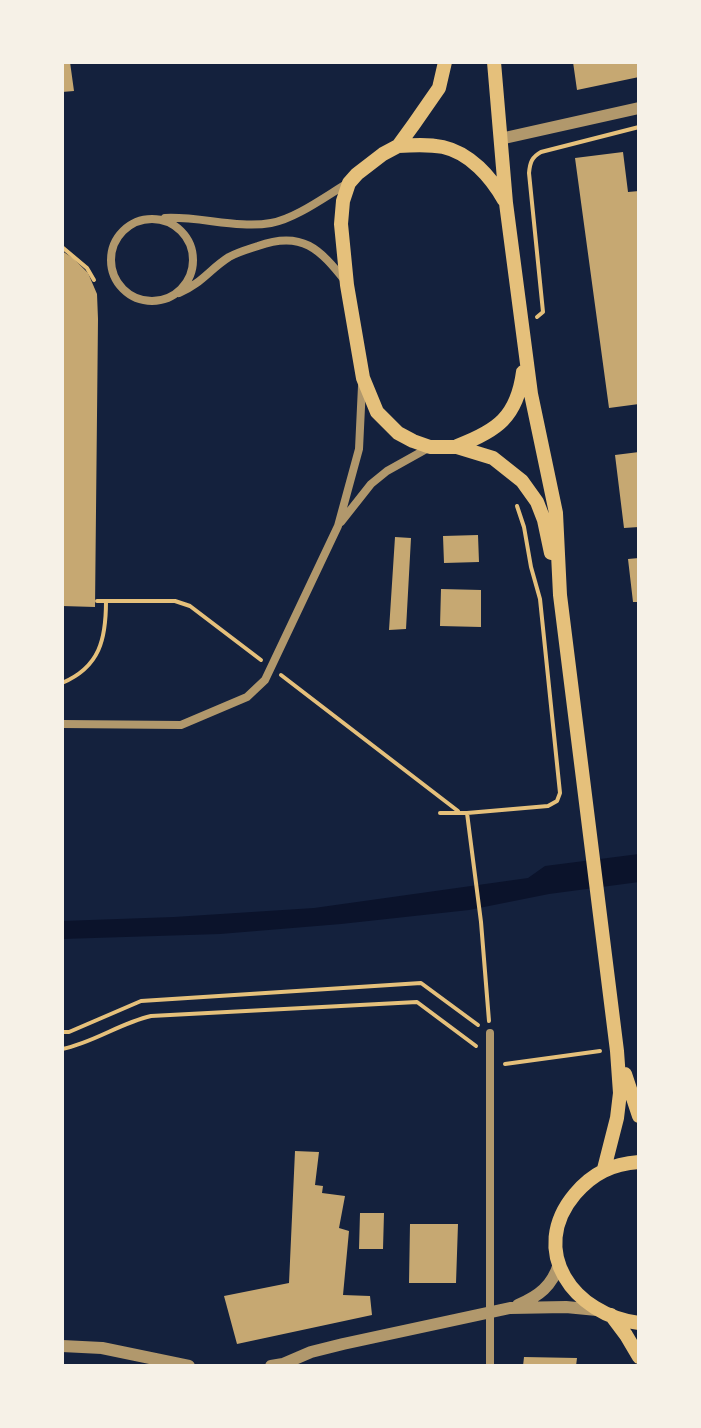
<!DOCTYPE html>
<html>
<head>
<meta charset="utf-8">
<style>
	body { margin:0 }
	#map { position:relative; width:701px; height:1428px; overflow:hidden; background:#14213d; font-family:"Zilla Slab",serif }
	canvas { display:block }
	.frame { position:absolute; inset:0; border:64px solid #f6f1e7; pointer-events:none }
</style>
</head>
<body>
<div id="map">
<canvas width="701" height="1428"></canvas>
<div class="frame"></div>
</div>
<script>
const g = document.querySelector('canvas').getContext('2d');
g.lineJoin = 'round';
function fill(path, color) { g.fillStyle = color; g.fill(path, 'evenodd'); }
function strokePath(path, color, width, dash) { g.strokeStyle = color; g.lineWidth = width; g.lineCap = dash ? 'butt' : 'round'; g.setLineDash(dash || []); g.stroke(path); }
const water = new Path2D(`
	M639 854V882L549 894 469 910 341 924 220 934 62 939V921L174 917 314 908 528 878 545 866Z`);
const building = new Path2D(`
	M62 62H70L74 91 62 92Z
	M573 62H639V77L577 90Z
	M623 152 628 192 639 191V404L609 408 575 158Z
	M62 251 73 258 88 273 97 294 98 319 95 607 62 606Z
	M639 452V527L624 528 615 455Z
	M478 535 479 562 444 563 443 536Z
	M395 537 411 538 406 629 389 630Z
	M639 558V602H633L628 559Z
	M441 589 481 590V627L440 626Z
	M295 1151 319 1152 315 1185 323 1186 322 1193 345 1196 339 1228 349 1231 343 1295 370 1296 372 1315 237 1344 224 1296 289 1283Z
	M360 1213H384L383 1249H359Z
	M410 1224H458L456 1283H409Z
	M524 1357 577 1358 576 1366H523Z`);
const path = new Path2D(`
	M62 247 87 268 94 280
	M537 317 543 312 529 173C530 162 532 157 541 152L639 127
	M97 601H175L190 606 261 660
	M281 675 458 811
	M62 683C100 667 106 639 106 601
	M440 813H467L548 806 557 801 560 793 540 599 531 567 524 527 517 506
	M467 813 481 922 489 1021
	M62 1032H69L141 1001 421 983 478 1025
	M62 1049C93 1043 120 1023 151 1016L417 1002 476 1046
	M505 1064 600 1051`);
const minor = new Path2D(`
	M165 218C199 216 238 229 271 223 295 219 326 196 348 183
	M111 260a41 41 0 1 1 82 0a41 41 0 1 1-82 0Z
	M179 293C201 284 210 269 229 257 238 252 249 249 258 246 302 230 320 249 346 282
	M341 522 371 484 387 471 430 447
	M62 724 181 725 247 697 265 680 338 526 359 449 362 386
	M490 1033V1366`);
const tertiary = new Path2D(`
	M500 139 639 108
	M518 1305C539 1296 552 1286 559 1264
	M62 1346 102 1348 189 1366
	M271 1366 283 1364 311 1352 343 1344 510 1308 566 1307 597 1310`);
const secondary = new Path2D(`
	M445 62 439 88 414 124 398 146 383 154 357 174 349 183 343 201 341 224 347 285 363 378 377 412 398 433 413 441 430 447H457L493 458 522 481 537 502 544 520 551 553
	M494 62 506 203 531 394 556 513 560 595 617 1051 620 1093 617 1118 604 1169
	M398 146C413 145 428 144 443 147 470 153 491 177 504 200
	M457 446C497 431 517 417 523 372
	M625 1074 639 1116
	M639 1162C612 1164 593 1173 575 1194 527 1251 574 1315 639 1323
	M611 1315 626 1335 639 1357`);
fill(water, '#0b132b');
fill(building, '#c6a872');
strokePath(path, '#e5c07b', 4);
strokePath(minor, '#b1986c', 8);
strokePath(tertiary, '#b1986c', 12);
strokePath(secondary, '#e5c07b', 14);
</script>
</body>
</html>
